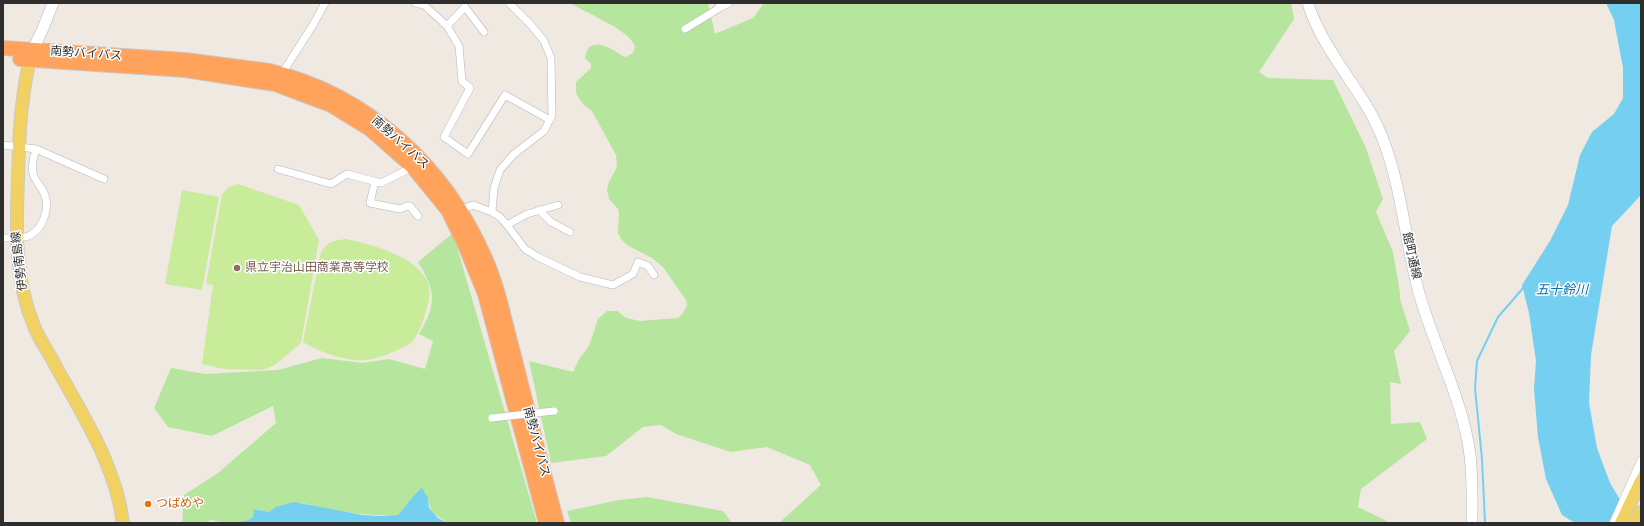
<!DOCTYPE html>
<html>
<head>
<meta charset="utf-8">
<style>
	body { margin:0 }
	#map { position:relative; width:1644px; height:526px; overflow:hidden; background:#efe9e1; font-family:"Sofia Sans Condensed",sans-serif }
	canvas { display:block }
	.frame { position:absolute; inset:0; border:4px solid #2e2e2e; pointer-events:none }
</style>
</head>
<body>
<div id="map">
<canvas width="1644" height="526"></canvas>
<div class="frame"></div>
</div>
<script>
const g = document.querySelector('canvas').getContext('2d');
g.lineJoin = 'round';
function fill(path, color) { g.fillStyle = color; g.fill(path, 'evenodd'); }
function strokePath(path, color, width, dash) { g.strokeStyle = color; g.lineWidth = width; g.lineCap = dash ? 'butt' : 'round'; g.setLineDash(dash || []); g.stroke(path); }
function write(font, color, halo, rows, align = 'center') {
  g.font = font + ' "Sofia Sans Condensed","Noto Sans JP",sans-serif'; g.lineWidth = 3; g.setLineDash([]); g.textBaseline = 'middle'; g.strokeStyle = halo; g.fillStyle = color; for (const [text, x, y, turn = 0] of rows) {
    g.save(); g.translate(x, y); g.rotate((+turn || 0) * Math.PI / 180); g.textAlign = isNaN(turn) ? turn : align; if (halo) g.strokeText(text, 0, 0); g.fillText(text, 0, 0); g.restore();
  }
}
const green = new Path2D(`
	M570 3H708L715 34 753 18 764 3H1291L1294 19 1259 72 1268 78 1333 80 1366 148 1383 199 1376 212 1393 252 1400 293V299L1410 331 1394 351 1401 384 1390 382 1391 424 1420 422 1427 439 1361 489 1358 507 1391 523H779L821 485 810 465 767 447 731 452 676 434 661 425 643 427 606 456 551 463 529 361 573 372 579 359 589 346 598 319 607 311H617L626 318 640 321 678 318 683 313 687 305 686 300 663 267 652 258 627 245 621 239 618 233 619 214 618 209 609 199 607 190 609 182 617 167 616 155 592 111 584 105 578 97 576 92V82L591 68V64L585 58 586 53 589 47C602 39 614 52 625 57L633 53 635 46C628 29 586 13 570 3Z
	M453 233 537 523H448C436 514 430 515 428 498L418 491 409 504 399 515C374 516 352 513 328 509 320 508 305 502 298 503 287 504 277 506 269 512L254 509 253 517 248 520 234 523H224L212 520 202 523H182L184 495 218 473 276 423 273 406 212 436 168 427 154 408 171 368 205 374 278 370 322 358 363 363 389 359 425 369 433 341 419 334C437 304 436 292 418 262Z
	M647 497 723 511 732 523H571L567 511 619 500Z`);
const pitch = new Path2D(`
	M238 184 299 205 319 240 301 343 276 364 263 370 224 369 202 364 213 285 206 284 222 194 229 187Z
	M182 190 219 197 202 290 165 284Z
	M346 239C370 244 413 255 426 279 432 289 429 301 426 311 423 322 419 333 412 342 409 345 403 347 399 349 388 355 376 359 364 360 347 362 317 351 303 342L321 252C329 241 332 241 346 239Z`);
const water = new Path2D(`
	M1606 3H1641V195L1612 226 1591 355 1589 403 1597 448 1610 483 1634 523H1575L1562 515 1546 479 1538 437 1534 389 1536 361 1529 313 1522 285 1550 241 1568 205 1580 155 1592 132 1614 114 1623 98V68L1614 20Z
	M422 488 428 498 429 508 438 518 448 523H234L248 520 253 517 254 509 269 512 276 507 294 502 363 515 381 516 398 515C406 507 413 494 422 488Z`);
const stream = new Path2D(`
	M1485 523 1482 459 1475 388 1477 361 1498 317 1524 287`);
const street = new Path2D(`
	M415 3 424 5 447 26 459 46 462 81 470 88 444 137 468 154 505 95 550 120
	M721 7 729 3
	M447 26 465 7 484 32
	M685 29 721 7 719 3
	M281 75 313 25 325 3
	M3 145 36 149 104 179
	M278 169 331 184 347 174 381 183 413 167
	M375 181 370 203 400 209 407 206H410L418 216
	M460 210 473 205 492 212 500 217 507 225 525 249 538 257 580 277 613 285 633 274 638 262 648 266 654 275
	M539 210 551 222 570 232
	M492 212 494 188 500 170 514 154 544 131 552 115 551 58 544 41 531 25 509 3
	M507 225 527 214 558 205
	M25 237C42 233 52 208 43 191 40 185 34 180 33 173 31 164 34 156 36 149
	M3 238H10
	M1613 523 1641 460`);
const secondary = new Path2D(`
	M1308 3C1311 15 1317 26 1322 36 1341 71 1368 101 1382 137 1402 187 1405 241 1419 293 1433 343 1458 390 1468 442 1473 469 1472 496 1472 523
	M33 50 44 26 53 3`);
const primary = new Path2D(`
	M32 51C21 92 19 135 18 177 16 228 14 278 34 326 39 339 48 351 54 363 82 414 116 465 123 523
	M1621 523 1641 481
	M1635 523 1641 512`);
const highway = new Path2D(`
	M3 48 185 60 270 71C368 95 445 166 485 258 499 289 505 324 514 356 528 412 542 467 557 523
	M20 59 185 70 275 84 331 105 370 129 412 166 448 210 465 245 485 294 546 523`);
const streetBridge = new Path2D(`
	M492 418 554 411`);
const markers = [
	[237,268,4,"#8d6e63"],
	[148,504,4,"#e8710a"]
];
const streetNames = [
	["南勢バイパス",86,54,4],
	["南勢バイパス",400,143,42],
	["館町通線",1411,256,77],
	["伊勢南島線",20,261,-97],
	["南勢バイパス",536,442,75]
];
const educationNames = [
	["県立宇治山田商業高等学校",245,268]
];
const foodNames = [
	["つばめや",156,504]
];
const waterNames = [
	["五十鈴川",1562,291]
];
fill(green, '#b6e59e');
fill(pitch, '#c9ec9a');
fill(water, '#75cff0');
strokePath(stream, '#75cff0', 2);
strokePath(street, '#b4b7c1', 8);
strokePath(secondary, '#b4b7c1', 12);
strokePath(primary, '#c9c9c9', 14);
strokePath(highway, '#c9c9c9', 16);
strokePath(street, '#fff', 7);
strokePath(secondary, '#fff', 11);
strokePath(primary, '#f2d163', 12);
strokePath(highway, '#ffa35c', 14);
strokePath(streetBridge, '#b4b7c1', 8, []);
strokePath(streetBridge, '#fff', 7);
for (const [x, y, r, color] of markers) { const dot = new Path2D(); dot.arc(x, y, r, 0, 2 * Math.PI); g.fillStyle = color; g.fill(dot); strokePath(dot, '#fff', 1.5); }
write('12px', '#2e2e2e', '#fff', streetNames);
write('12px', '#785e54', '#fff', educationNames, 'left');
write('12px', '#c56008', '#fff', foodNames, 'left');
write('italic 13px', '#0d6fa3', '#fff', waterNames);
</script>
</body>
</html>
